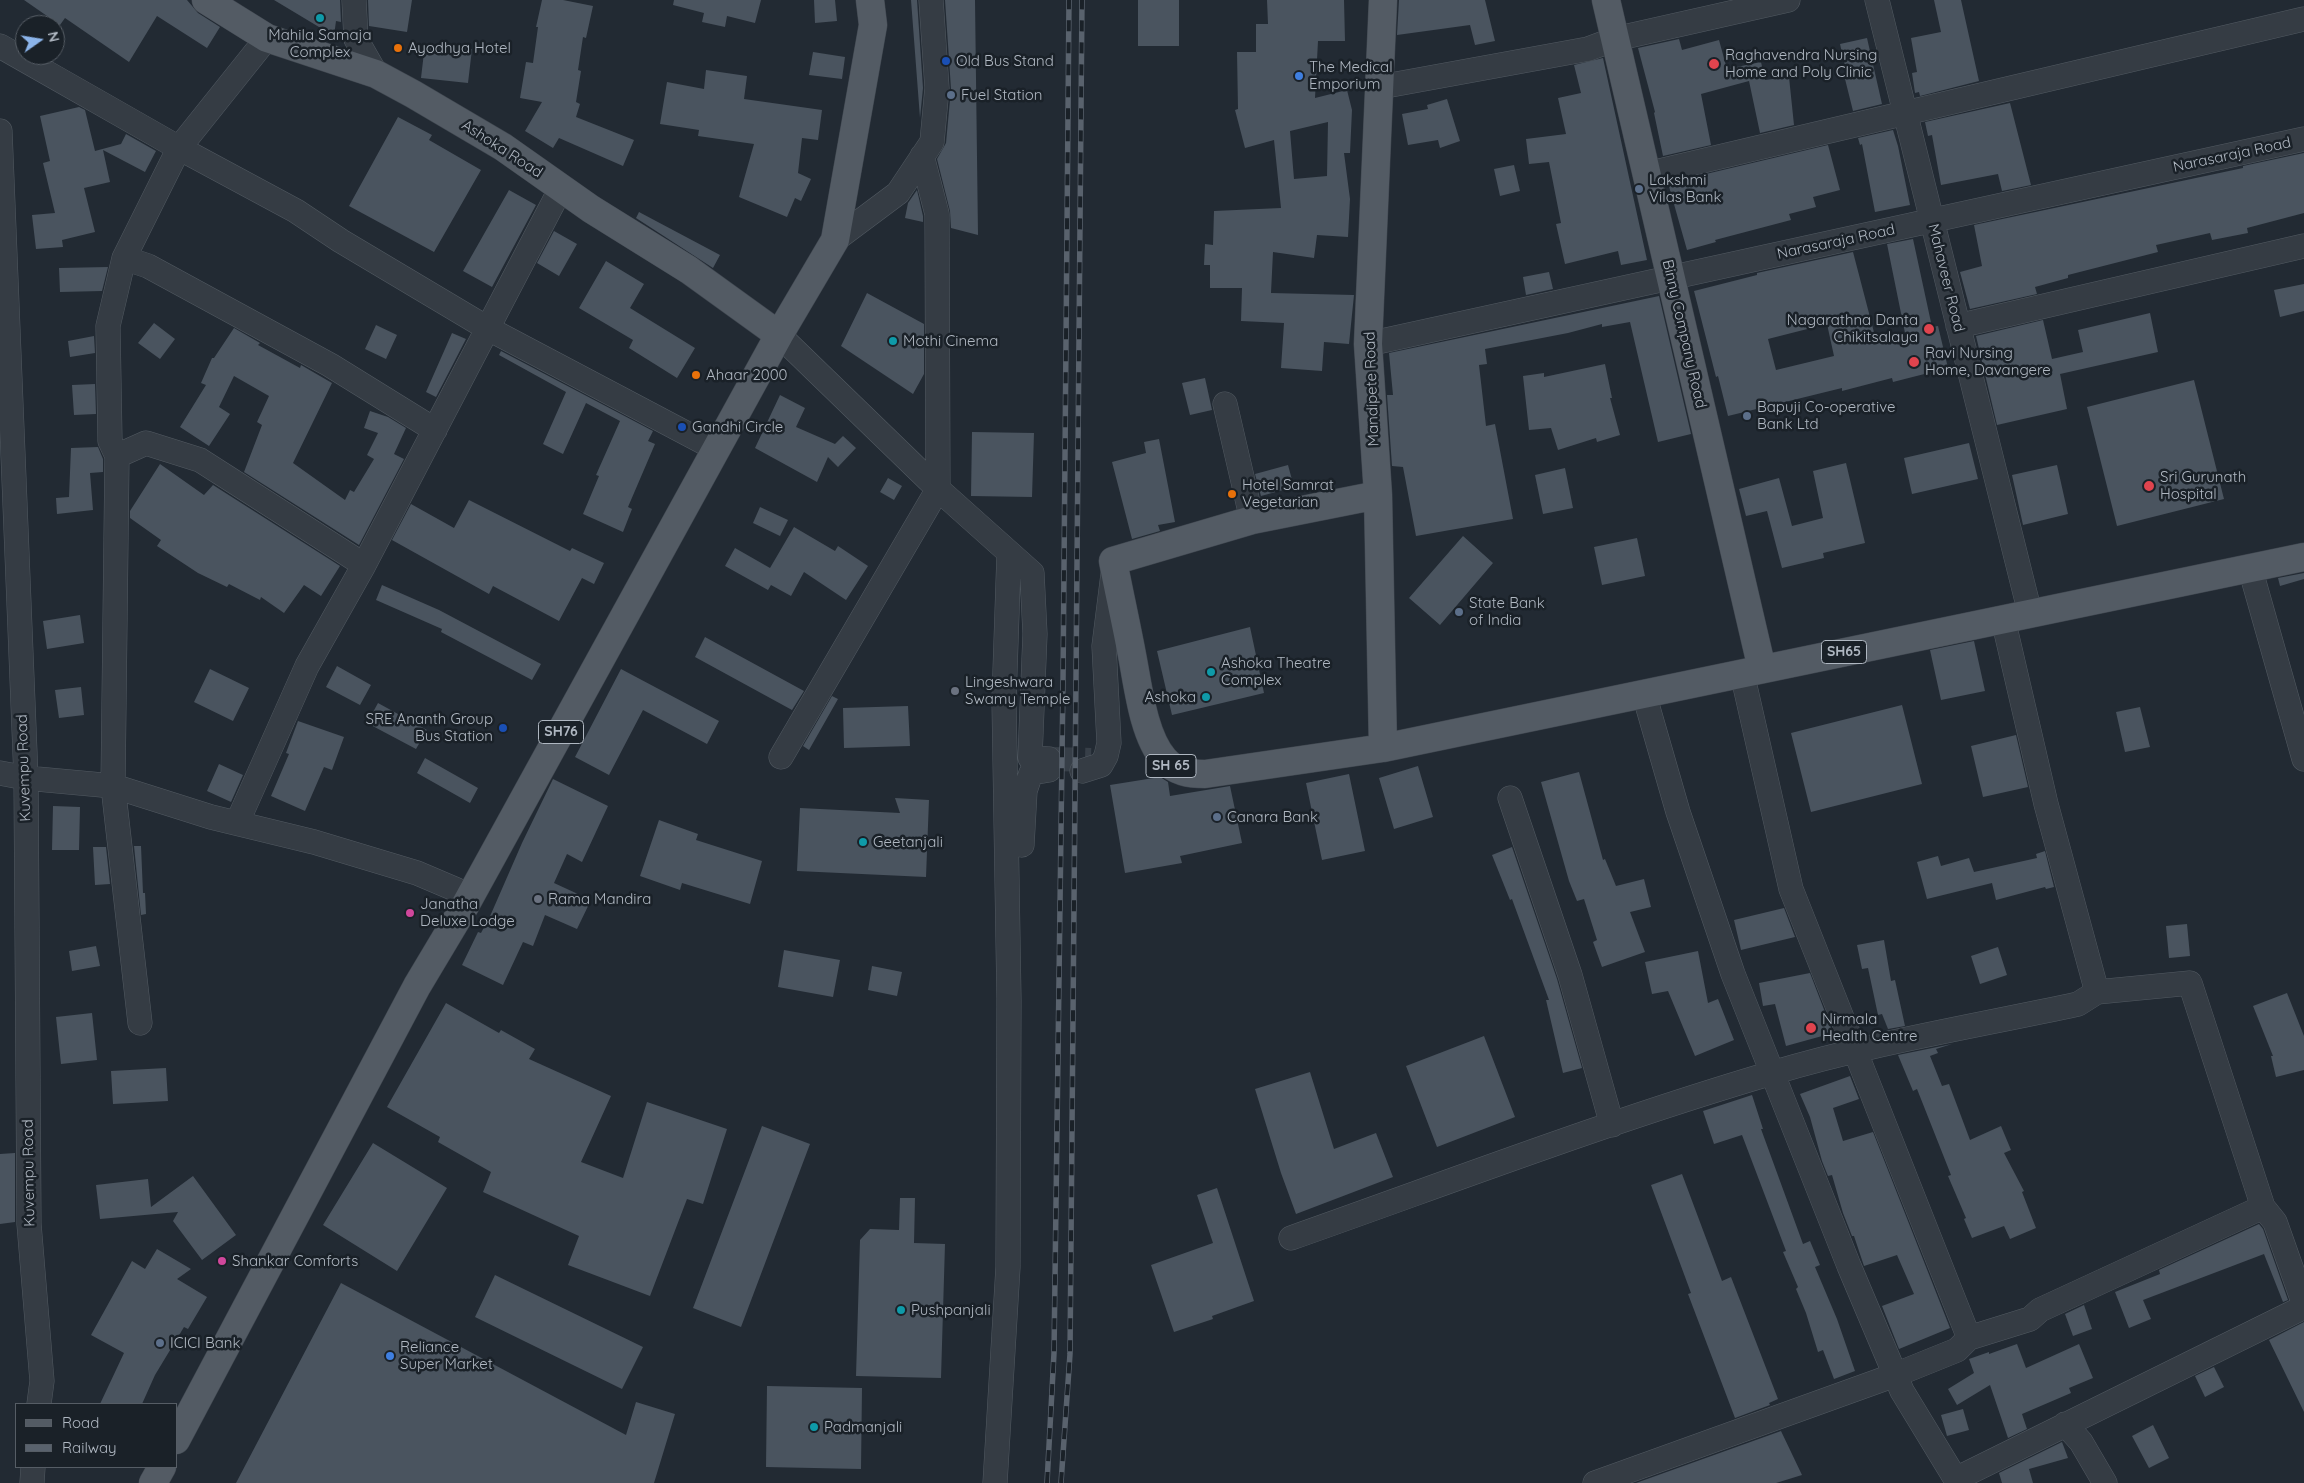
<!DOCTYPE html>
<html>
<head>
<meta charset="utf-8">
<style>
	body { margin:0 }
	#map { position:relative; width:2304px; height:1483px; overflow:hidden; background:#222a33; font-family:Quicksand,sans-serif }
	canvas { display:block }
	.legend { position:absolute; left:15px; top:1403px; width:162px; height:65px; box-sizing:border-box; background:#1a2128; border:1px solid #565d65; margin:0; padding:6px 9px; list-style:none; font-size:15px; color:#afb7c1 }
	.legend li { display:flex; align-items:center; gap:10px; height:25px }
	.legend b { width:25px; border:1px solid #565d65 }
	.north { position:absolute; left:15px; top:15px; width:50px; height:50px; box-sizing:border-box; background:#1a2128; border:1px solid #565d65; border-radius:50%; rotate:77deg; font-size:14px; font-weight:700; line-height:20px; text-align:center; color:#afb7c1 }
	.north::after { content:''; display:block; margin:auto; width:18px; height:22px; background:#8bb4ea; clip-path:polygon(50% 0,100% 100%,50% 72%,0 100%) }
</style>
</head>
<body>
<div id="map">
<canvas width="2304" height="1483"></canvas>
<ul class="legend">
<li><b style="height:6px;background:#535b64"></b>Road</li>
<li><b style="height:6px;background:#59626d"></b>Railway</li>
</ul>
<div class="north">N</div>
</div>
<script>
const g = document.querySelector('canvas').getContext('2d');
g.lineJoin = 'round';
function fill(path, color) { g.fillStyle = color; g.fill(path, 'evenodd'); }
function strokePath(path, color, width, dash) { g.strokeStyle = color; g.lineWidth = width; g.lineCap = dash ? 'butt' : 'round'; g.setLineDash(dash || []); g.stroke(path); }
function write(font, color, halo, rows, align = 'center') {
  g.font = font + ' Quicksand,sans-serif'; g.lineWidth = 5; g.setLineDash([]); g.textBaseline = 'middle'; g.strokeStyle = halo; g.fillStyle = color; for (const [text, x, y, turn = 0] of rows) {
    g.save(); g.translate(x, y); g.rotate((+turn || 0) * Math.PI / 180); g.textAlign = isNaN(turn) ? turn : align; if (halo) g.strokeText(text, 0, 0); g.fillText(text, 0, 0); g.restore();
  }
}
const building = new Path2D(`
	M24 0H187L198 13 220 27 207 48 157 16 129 62 65 18 60 25Z
	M274 0H340L341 22 336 21 334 36Z
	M368 0H412L407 32 369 26Z
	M542 0H563L593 6 586 38 583 37 578 70 581 71 576 102 580 104 576 117 634 140 623 166 559 138 553 148 525 131 542 102 520 98 526 62 533 63 538 27H536Z
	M674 0H761L755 23 727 16 725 27 702 22 704 13 673 5Z
	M814 0H835L837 21 815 23Z
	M911 0H917L923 88 920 118Z
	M945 0H975L978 235 951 228 950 211 937 159 946 143 951 89Z
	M1138 0H1179V46H1138Z
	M1267 0H1344L1345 41H1318L1315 98 1347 90 1352 110 1350 153H1344L1350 199 1348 237 1317 235 1314 258 1273 252 1271 293 1354 295 1349 344 1324 342 1322 371 1281 368 1284 323 1241 321 1242 288H1210V265H1204L1205 244 1213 245 1214 211 1281 208 1274 140 1245 148 1235 110 1238 109 1237 52H1256V24H1268ZM1328 122 1327 176 1294 179 1290 131Z
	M1399 0H1485L1495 41 1475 45 1470 25 1397 35Z
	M1934 0H1961L1979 81 1920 96 1919 92 1915 93 1912 73 1917 72 1911 38 1941 32Z
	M1867 38 1882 104 1853 111 1845 79H1848L1840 44Z
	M1679 39 1682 50 1719 40 1727 69 1761 62 1765 80 1789 77 1794 125 1760 133 1749 81 1701 94 1711 145 1663 156 1654 113 1655 112 1638 48Z
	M425 44 472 49 468 83 421 78Z
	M813 52 845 57 842 79 809 75Z
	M1603 58 1647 260 1621 265 1618 251 1565 264 1556 224 1561 223 1549 162 1529 164 1526 139 1566 134 1558 98 1581 93 1574 65Z
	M706 70 747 76 744 99 822 110 818 140 802 138 798 173 811 179 801 201 795 198 787 217 739 197 754 144 698 136 699 130 660 124 667 82 704 89Z
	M1447 99 1460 141 1440 148 1438 140 1408 145 1402 114 1428 109 1427 105Z
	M2010 103 2031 185 2002 191 1998 174 1941 185 1932 135 1928 136 1925 122Z
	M79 107 85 110 95 151 121 144 126 134 156 151 145 172 103 150 110 182 84 188 95 232 62 240 63 247 36 249 32 215 55 213 43 163 50 161 40 116Z
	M398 117 432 135 429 140 481 170 434 252 349 206Z
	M1893 130 1898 146 1910 205 1875 212 1862 144 1860 145 1858 138Z
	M1828 145 1840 190 1813 197 1816 207 1789 214 1791 220 1715 240 1716 242 1687 250 1668 183Z
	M2304 153V213L2247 228 2248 233 2212 240 2210 233 2156 245 2158 252 2068 275V278L2035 287 2037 294 1970 309 1960 272 1982 266 1974 225 2243 168V166Z
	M1514 165 1520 191 1500 196 1494 169Z
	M509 190 536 205 492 287 463 271Z
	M917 190 923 216V222L905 218 908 203Z
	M639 212 720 255 713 268 636 218Z
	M554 231 577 244 559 276 537 263Z
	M1913 239 1932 327 1938 326 1948 368 1893 382 1892 378 1842 391V388L1728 416 1718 376 1716 377 1694 291 1757 275V273L1853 252 1876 340 1905 333 1887 244ZM1827 324 1834 356 1776 370 1768 339Z
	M606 261 644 284 630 308 695 348 677 378 629 348 633 340 579 308Z
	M108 267 102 291 60 292 59 268Z
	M1549 272 1553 289 1526 295 1523 277Z
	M2304 284V311L2280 317 2274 290Z
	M867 293 924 324V374L913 394 841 346Z
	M1659 296 1691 434 1658 442 1630 322 1602 327V324L1568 333 1485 349 1487 364 1479 365 1486 426 1495 424 1513 519 1416 536 1403 467 1392 466 1387 395H1393L1389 353Z
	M2150 313 2158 352 2060 374 2067 409 1997 425 1976 336 2043 320 2052 359 2083 352 2078 330Z
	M154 323 175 339 160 359 138 343Z
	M376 325 397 335 386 359 365 349Z
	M234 328 260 343 258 345 300 368 301 365 332 383 293 463 345 500 350 490 354 492 374 459 367 455 378 433 364 428 370 411 388 417 406 428 394 454 404 459 359 545 244 472 262 425 257 422 269 396 234 376 219 407 230 414 209 446 180 427 206 385 201 383 212 358H214Z
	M452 333 466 339 436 397 426 392Z
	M94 336 95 353 70 357 68 341Z
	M501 351 653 431 648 441 655 444 628 507 632 509 623 532 583 514 599 476 596 475 620 421 586 403 563 454 543 444 566 392 499 355Z
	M1605 364 1612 398H1610L1620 435 1597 442 1596 438 1558 450 1551 428 1529 430 1523 376 1544 373V377Z
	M1205 378 1212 410 1190 415 1182 383Z
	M2194 380 2224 499 2117 526 2087 407Z
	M95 384 96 414 74 415 72 385Z
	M780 395 805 408 796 427 835 444 843 436 856 448 838 467 828 457 817 482 755 448Z
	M972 432 1034 433 1032 497 971 496Z
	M1159 439 1175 522 1158 525 1160 531 1132 539 1112 462 1146 453 1144 442Z
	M1969 443 1978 479 1912 494 1904 458Z
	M98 447 103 459V472L90 473 93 510 57 514 56 498 69 497 71 448Z
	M1846 463 1865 543 1823 553 1824 558 1782 568 1767 511 1746 516 1739 489 1779 478 1792 526 1823 518 1813 471Z
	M160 464 204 495 213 485 340 566 321 596 304 585 284 613 261 597 260 600 229 584 227 587 198 573 157 546 161 540 130 518V511Z
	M1288 465 1294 487 1261 496 1255 474Z
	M2057 465 2068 514 2023 525 2012 475Z
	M1565 468 1573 508 1543 514 1535 475Z
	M888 478 902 486 894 500 880 492Z
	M469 500 570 551 572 548 604 563 594 584 582 578 559 621 493 586 489 594 392 540 411 504 454 528Z
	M760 507 788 520 780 536 753 523Z
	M794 527 835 551 838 546 868 566 846 600 804 572 791 596 771 585 768 590 725 566 735 548 770 568Z
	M1463 536 1493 563 1440 625 1409 598Z
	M1637 538 1645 576 1602 585 1594 547Z
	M2304 573V579L2280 586 2278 578Z
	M382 585 439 610 541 664 532 680 441 632 442 629 376 600Z
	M80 615 84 643 47 649 43 621Z
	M1250 627 1264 693 1172 715 1157 651Z
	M705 637 804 691 792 710 695 657Z
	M1974 641 1985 691 1941 700 1930 650Z
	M337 666 371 685 360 705 326 687Z
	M210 669 249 688 233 721 194 702Z
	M621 669 719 721 707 744 643 710 609 775 575 757Z
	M81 687 84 715 59 718 55 690Z
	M832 696 838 699 809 750 803 746Z
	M378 703 427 730 416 749 367 723Z
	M1902 705 1922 784 1811 812 1791 733Z
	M908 706 910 746 844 748 843 708Z
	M2140 707 2150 747 2125 752 2116 712Z
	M298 721 344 737 332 770 324 767 305 811 271 796 289 754 286 753Z
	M2016 735 2028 787 1983 797 1971 746Z
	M425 758 478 788 470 803 417 773Z
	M219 764 243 775 231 802 207 791Z
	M1418 766 1433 817 1394 829 1379 778Z
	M1579 772 1603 860 1605 859 1616 886 1644 879 1651 907 1630 912 1645 952 1602 967 1593 942 1597 940 1584 899 1577 901 1569 881 1541 782Z
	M1349 774 1365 851 1322 860 1306 783Z
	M1160 777 1168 782 1170 796 1230 786 1242 843 1180 856 1182 863 1125 873 1110 785Z
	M553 779 608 806 582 862 567 854 554 883 591 900 577 929 545 915 533 946 523 942 503 985 462 965 478 932 481 933 491 914 522 843Z
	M895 798 929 800 926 877 797 871 800 808 900 813Z
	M53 806 80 807 79 850H52Z
	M659 820 698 834 696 840 762 861 750 904 682 883 680 890 640 876Z
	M134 846H141L143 893H145L146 914 141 915Z
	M93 847H106L110 884 95 885Z
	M1512 847 1557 979 1582 1068 1563 1073 1546 1000H1549L1512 899 1510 900 1492 855Z
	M2045 851 2054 887 2046 889 2045 887 1996 900 1992 883 1927 899 1917 862 1938 856 1941 866 1969 858 1974 872 2037 858 2036 854Z
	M1784 908 1795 937 1741 950 1734 920Z
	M2187 924 2190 956 2169 958 2166 926Z
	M1884 940 1891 981 1895 980 1905 1026 1888 1029 1882 1014 1878 1015 1868 968 1862 969 1857 945Z
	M96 946 100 966 72 971 69 951Z
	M1998 947 2007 975 1980 984 1971 956Z
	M784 950 840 960 833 997 778 987Z
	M1698 951 1708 1003 1718 999 1734 1040 1695 1056 1668 991 1652 994 1645 962Z
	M872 966 902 972 897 996 868 990Z
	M1810 973 1833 1033 1786 1046 1775 1004 1763 1006 1759 983Z
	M2287 993 2304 1036V1070L2276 1077 2271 1056H2273L2253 1006Z
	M446 1003 499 1033 501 1030 535 1049 529 1059 611 1096 581 1162 623 1178 647 1102 727 1129 703 1204 687 1199 650 1296 568 1265 579 1236 483 1192 491 1172 438 1142 440 1137 387 1107Z
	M92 1013 97 1060 61 1064 56 1017Z
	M1484 1036 1515 1117 1437 1147 1406 1066Z
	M1952 1044 1936 1049 1938 1053 1930 1056 1942 1086 1949 1084 1970 1140 2001 1126 2011 1150 2004 1153 2024 1191 2022 1192 2036 1228 2010 1239 2004 1226 1972 1238 1964 1219 1966 1218 1948 1176 1951 1175 1917 1089 1913 1091 1898 1055Z
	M166 1068 168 1101 113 1104 111 1071Z
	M1310 1072 1334 1149 1376 1133 1393 1177 1296 1214 1281 1173 1255 1089Z
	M1850 1076 1859 1099 1833 1108 1843 1141 1873 1132 1950 1328 1899 1349 1882 1306 1914 1294 1897 1255 1864 1266 1854 1236H1852L1843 1213 1832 1175 1828 1176 1822 1161 1810 1117 1800 1094Z
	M1752 1095 1763 1129H1761L1803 1244 1810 1241 1820 1265 1815 1267 1837 1319 1855 1371 1834 1379 1823 1350 1818 1352 1806 1313 1796 1289 1798 1287 1783 1252 1786 1251 1742 1135 1714 1144 1703 1111Z
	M762 1126 810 1144 741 1327 693 1308Z
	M373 1143 447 1188 397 1271 323 1225Z
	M15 1153V1222L0 1224V1154Z
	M1682 1174 1722 1281 1731 1277 1778 1399 1769 1403 1770 1405 1735 1418 1688 1294 1691 1293 1651 1185Z
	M193 1176 236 1235 202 1260 173 1221 178 1212 100 1219 96 1185 148 1179 151 1207Z
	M1217 1188 1254 1301 1212 1316 1213 1319 1174 1332 1151 1265 1213 1243 1197 1195Z
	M900 1198H915L914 1243 945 1244 941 1378 856 1376 860 1240 870 1229 899 1230Z
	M2259 1224 2263 1229 2288 1300 2283 1302 2264 1254 2143 1300 2151 1319 2129 1328 2115 1292 2160 1274 2159 1270Z
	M157 1249 191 1269 177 1279 207 1297 188 1329 184 1327 155 1375 142 1404H100L124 1353 91 1335 132 1261 145 1269Z
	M495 1275 643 1347 622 1389 475 1317Z
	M341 1283 626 1435 636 1402 675 1414 654 1483H236Z
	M2084 1305 2092 1329 2073 1336 2065 1314Z
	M2304 1322V1412L2269 1340Z
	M2017 1344 2026 1368 2079 1344 2093 1378 2069 1388 2071 1393 2022 1414 2027 1429 2008 1438 1990 1385 1957 1405 1948 1389 1974 1373 1969 1359 1989 1352V1354Z
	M2214 1367 2224 1387 2205 1397 2195 1376Z
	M767 1386 862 1388 861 1469 766 1467Z
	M1963 1409 1969 1430 1947 1436 1941 1415Z
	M2153 1425 2169 1458 2149 1468 2132 1436Z
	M1781 1431 1802 1475 1776 1483H1636Z
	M2062 1442 2068 1458 2029 1469 2033 1483H2002L1999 1473Z`);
const minorTunnel = new Path2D(`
	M1049 759 1091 760`);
const minor = new Path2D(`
	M354 0 356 39 376 74
	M1877 0 2030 613
	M267 38 179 148 296 211 341 241 487 328 716 449
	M0 46 179 148 124 258 108 326 110 441 117 456 113 786 140 1023
	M1380 87 1588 49 1615 39 1788 0
	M0 131 26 778 29 1224 42 1381 39 1404
	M1647 174 2304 19
	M835 240 898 193 932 142 937 88 931 0
	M124 258 148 266 330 365 435 430
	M1958 326 2304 246
	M779 335 938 489 1032 573 1035 634 1030 758 1049 759
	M1368 344 2304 139
	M1225 404 1252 520
	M117 456 146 443 200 460 364 565
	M2250 568 2304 759
	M2003 619 2046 804 2097 992
	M1742 673 1791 889 1969 1338
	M1644 694 1678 812 1733 974 1849 1266 1902 1391 1958 1483
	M781 757 938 489 937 214 922 156
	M1082 771 1101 765 1106 756 1109 743 1104 646 1113 574
	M0 773 26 778 113 786 211 817 314 842 417 873 457 890 466 904
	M1510 798 1570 975 1612 1125
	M237 823 307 666 364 565 561 188
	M1022 845 1025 791 1031 773 1049 770
	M1291 1238C1450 1182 1609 1121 1772 1073 1872 1043 1976 1026 2078 1004L2097 992 2190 983 2263 1207 2275 1222 2304 1304
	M2065 1424 2081 1442 2105 1483
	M1956 1479 2304 1307
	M32 1483 33 1467
	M995 1483 1008 1267 1009 1000 1004 700 1009 554
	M1595 1483 1895 1375 1957 1350 1969 1338 2030 1319 2040 1310 2263 1207`);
const major = new Path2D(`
	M206 0 267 38 376 74 413 94 503 147 591 209 689 270 779 335
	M1383 0 1368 344 1378 495 1383 748
	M1606 0 1762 669
	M1378 495 1252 520 1113 561C1119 592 1126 623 1132 655 1138 685 1143 735 1164 759 1175 772 1189 774 1205 774L1383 748 2304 557
	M176 1440 417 986 466 904 779 335 835 240 873 25 870 0
	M153 1483 162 1467`);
const rail = new Path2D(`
	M1047 1483 1054 1353 1063 682 1069 0
	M1061 1483 1070 1354 1082 0`);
const markers = [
	[320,18,5,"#0f9aa8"],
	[398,48,5,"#e8710a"],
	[946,61,5,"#1a4fb4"],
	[1714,64,6,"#e0444e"],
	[1299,76,5,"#3f7fe0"],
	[951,95,5,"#5c6f8a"],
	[1639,189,5,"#5c6f8a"],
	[1929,329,6,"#e0444e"],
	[893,341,5,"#0f9aa8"],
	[1914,362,6,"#e0444e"],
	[696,375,5,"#e8710a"],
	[1747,416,5,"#5c6f8a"],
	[682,427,5,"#1a4fb4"],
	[2149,486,6,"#e0444e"],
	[1232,494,5,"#e8710a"],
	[1459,612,5,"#5c6f8a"],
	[1211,672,5,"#0f9aa8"],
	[955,691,5,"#6b7280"],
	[1206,697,5,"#0f9aa8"],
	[503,728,5,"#1a4fb4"],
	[1217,817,5,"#5c6f8a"],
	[863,842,5,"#0f9aa8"],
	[538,899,5,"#6b7280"],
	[410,913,5,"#d1479c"],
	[1811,1028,6,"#e0444e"],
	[222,1261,5,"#d1479c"],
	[901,1310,5,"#0f9aa8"],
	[160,1343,5,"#5c6f8a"],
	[390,1356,5,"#3f7fe0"],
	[814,1427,5,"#0f9aa8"]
];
const shields = [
	[1844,652,45],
	[561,732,45],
	[1171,766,50]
];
const shieldNames = [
	["SH65",1844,652],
	["SH76",561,732],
	["SH 65",1171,766]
];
const poiNames = [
	["Mahila Samaja",320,35,"center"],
	["Complex",320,52,"center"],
	["Ayodhya Hotel",408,48],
	["Raghavendra Nursing",1725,55],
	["Home and Poly Clinic",1725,72],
	["Old Bus Stand",956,61],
	["The Medical",1309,67],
	["Emporium",1309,84],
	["Fuel Station",961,95],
	["Lakshmi",1649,180],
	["Vilas Bank",1649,197],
	["Nagarathna Danta",1918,320,"right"],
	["Chikitsalaya",1918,337,"right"],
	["Mothi Cinema",903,341],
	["Ravi Nursing",1925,353],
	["Home, Davangere",1925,370],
	["Ahaar 2000",706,375],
	["Bapuji Co-operative",1757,407],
	["Bank Ltd",1757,424],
	["Gandhi Circle",692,427],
	["Sri Gurunath",2160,477],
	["Hospital",2160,494],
	["Hotel Samrat",1242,485],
	["Vegetarian",1242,502],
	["State Bank",1469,603],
	["of India",1469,620],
	["Ashoka Theatre",1221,663],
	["Complex",1221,680],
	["Lingeshwara",965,682],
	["Swamy Temple",965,699],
	["Ashoka",1196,697,"right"],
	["SRE Ananth Group",493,719,"right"],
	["Bus Station",493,736,"right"],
	["Canara Bank",1227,817],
	["Geetanjali",873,842],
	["Rama Mandira",548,899],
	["Janatha",420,904],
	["Deluxe Lodge",420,921],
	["Nirmala",1822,1019],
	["Health Centre",1822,1036],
	["Shankar Comforts",232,1261],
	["Pushpanjali",911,1310],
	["ICICI Bank",170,1343],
	["Reliance",400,1347],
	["Super Market",400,1364],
	["Padmanjali",824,1427]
];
const streetNames = [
	["Ashoka Road",502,149,33],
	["Narasaraja Road",2232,155,-12],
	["Narasaraja Road",1836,242,-12],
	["Mahaveer Road",1946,278,76],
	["Binny Company Road",1684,334,77],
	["Mandipete Road",1372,389,-92],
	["Kuvempu Road",24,768,-92],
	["Kuvempu Road",29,1173,-91]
];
fill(building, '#4a545f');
strokePath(minorTunnel, '#373f48', 24, [24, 12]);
strokePath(minor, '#525a62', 25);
strokePath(major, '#3e454e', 29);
strokePath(minor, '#353c44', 24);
strokePath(major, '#535b64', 28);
strokePath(rail, '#59626d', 5.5);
strokePath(rail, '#1a2128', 4, [11]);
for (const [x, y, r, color] of markers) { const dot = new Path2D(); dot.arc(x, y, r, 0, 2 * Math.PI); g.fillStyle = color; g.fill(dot); strokePath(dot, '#1a2128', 2); }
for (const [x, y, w] of shields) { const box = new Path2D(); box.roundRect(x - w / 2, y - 11.5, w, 23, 4); g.fillStyle = '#1a2128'; g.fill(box); strokePath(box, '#afb7c1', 1); }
write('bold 14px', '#afb7c1', null, shieldNames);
write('15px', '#afb7c1', '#1a2128', poiNames, 'left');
write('15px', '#afb7c1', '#1a2128', streetNames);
</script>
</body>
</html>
